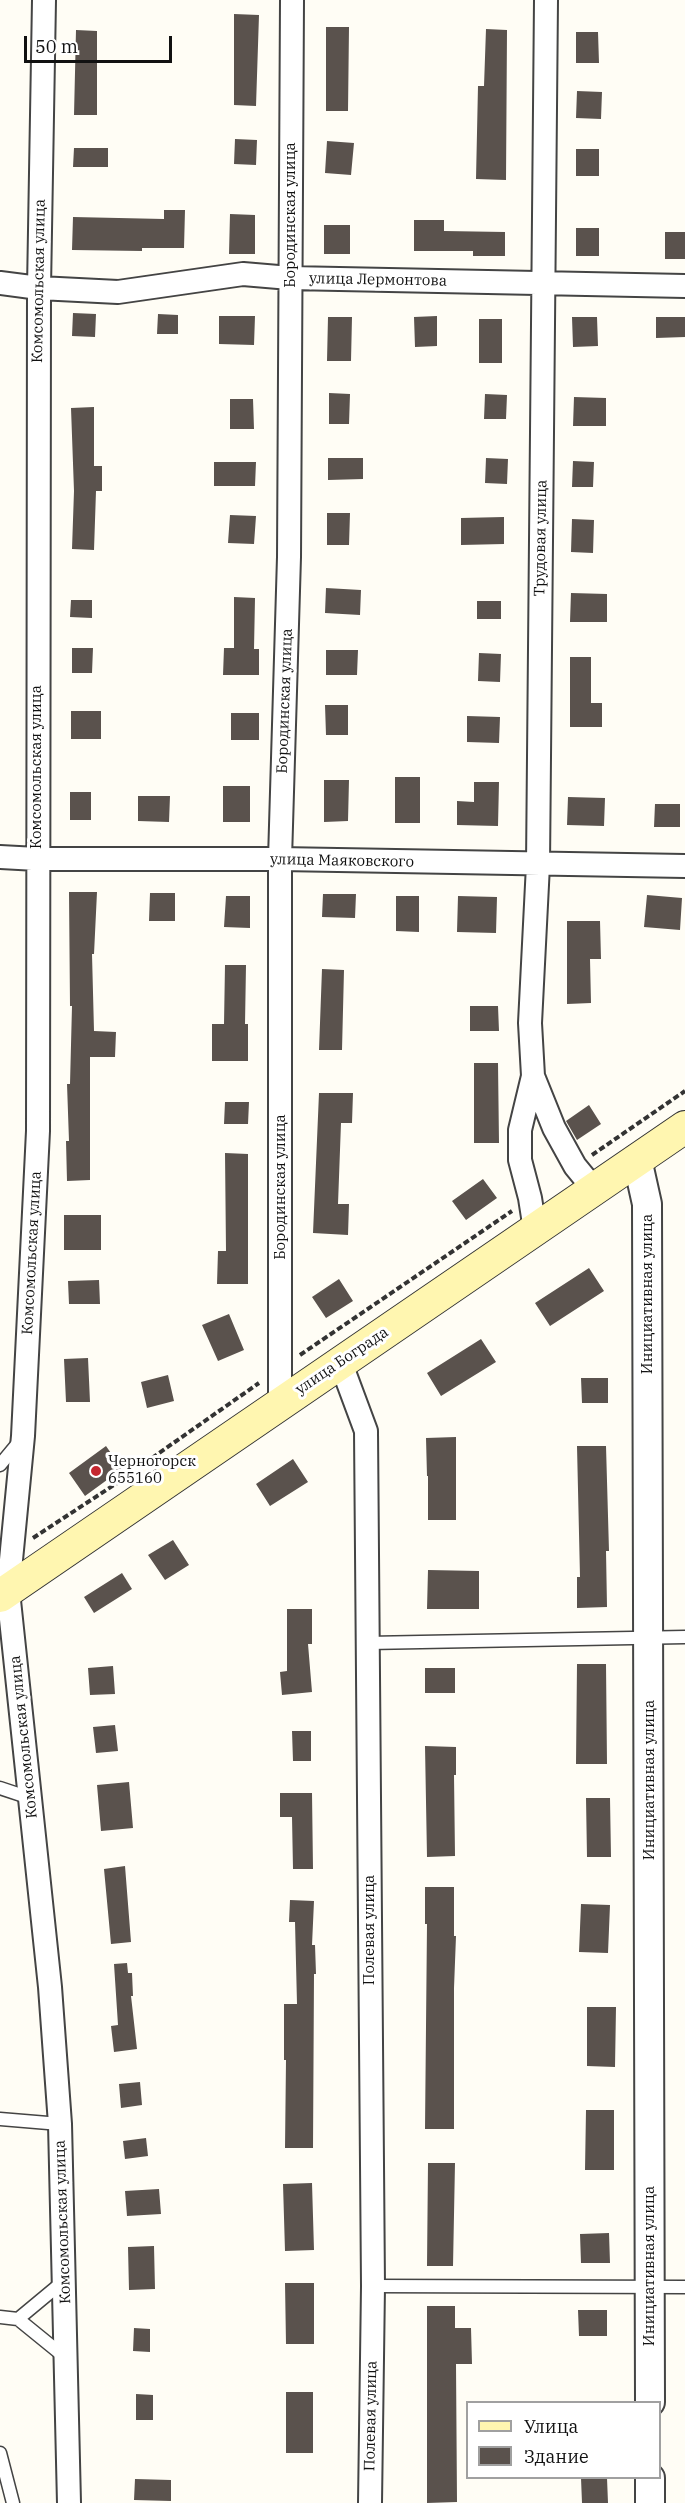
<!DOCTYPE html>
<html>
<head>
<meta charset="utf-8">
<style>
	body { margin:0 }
	#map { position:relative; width:685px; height:2503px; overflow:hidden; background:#fffdf5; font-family:"IBM Plex Serif",serif }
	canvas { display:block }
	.legend { position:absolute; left:466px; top:2401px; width:195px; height:78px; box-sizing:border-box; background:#fff; border:2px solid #a0a0a0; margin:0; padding:8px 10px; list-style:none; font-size:18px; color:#111 }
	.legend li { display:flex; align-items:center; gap:12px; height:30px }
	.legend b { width:30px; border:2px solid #a0a0a0 }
	.scale { position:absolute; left:24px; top:36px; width:148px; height:27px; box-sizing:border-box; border:3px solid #111; border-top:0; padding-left:8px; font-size:18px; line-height:21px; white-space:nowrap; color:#111; -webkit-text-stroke:4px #fff; paint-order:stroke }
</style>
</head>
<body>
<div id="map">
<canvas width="685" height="2503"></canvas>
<ul class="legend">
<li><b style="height:8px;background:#fff6b0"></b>Улица</li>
<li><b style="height:16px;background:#5a524d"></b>Здание</li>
</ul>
<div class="scale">50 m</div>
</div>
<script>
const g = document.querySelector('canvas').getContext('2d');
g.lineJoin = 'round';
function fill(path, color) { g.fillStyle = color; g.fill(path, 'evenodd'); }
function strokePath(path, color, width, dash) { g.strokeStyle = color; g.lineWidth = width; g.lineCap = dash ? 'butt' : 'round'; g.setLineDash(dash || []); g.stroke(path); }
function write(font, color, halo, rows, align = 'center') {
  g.font = font + ' "IBM Plex Serif",serif'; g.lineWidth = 6; g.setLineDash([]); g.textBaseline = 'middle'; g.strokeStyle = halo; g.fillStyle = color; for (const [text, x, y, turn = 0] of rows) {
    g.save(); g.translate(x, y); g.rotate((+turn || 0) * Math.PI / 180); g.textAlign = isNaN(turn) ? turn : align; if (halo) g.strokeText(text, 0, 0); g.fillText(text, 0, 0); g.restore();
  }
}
const building = new Path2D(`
	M234 14 259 15 256 106 234 105Z
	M326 27H349L348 111H326Z
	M486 29 507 30 506 180 476 179 478 86H484Z
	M76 30 97 31V115H74Z
	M576 32H598L599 63H576Z
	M577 91 602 92 601 119 576 118Z
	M235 139 257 140 256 165 234 164Z
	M327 141 354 143 351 175 325 173Z
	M74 148H108V167H73Z
	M576 149H599V176H576Z
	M164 210H185L184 248H142V251L72 250 73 217 164 219Z
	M230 214 255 215V254H229Z
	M414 220H444V231L505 232V256H473V251H414Z
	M324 225H350V254H324Z
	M576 228H599V256H576Z
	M665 232H685V259H665Z
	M73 313 96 314 95 337 72 336Z
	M158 314 178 315V334H157Z
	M219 316H255L254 345 219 344Z
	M437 316V346L415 347 414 317Z
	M328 317H352L351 361H327Z
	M572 317H597L598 346 573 347Z
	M656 317H685V337L656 338Z
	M479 319H502V363H479Z
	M329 393 350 394 349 424H329Z
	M485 394 507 395 506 419H484Z
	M574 397 606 398V426H573Z
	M230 399H253L254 429H230Z
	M94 407V466H102V491H96L94 550 72 549 74 491 71 408Z
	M328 458H363V479L328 480Z
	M486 458 508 459 507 484 485 483Z
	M573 461 594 462 593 487H572Z
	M214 462H256L255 486H214Z
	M327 513H350L349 545H327Z
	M230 515 256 516 254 544 228 543Z
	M504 517V544L461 545V518Z
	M572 519 594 520 593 553 571 552Z
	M326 588 361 590 360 615 325 613Z
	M571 593 607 594V622H570Z
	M234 597 255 598 254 649H259V675H223L224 648H234Z
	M71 600H92V618L70 617Z
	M477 601H501V619H477Z
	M72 648H93L92 673H72Z
	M326 650H358L357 675H326Z
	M479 653 501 654 500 682 478 681Z
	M570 657H591V703H602V727H570Z
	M325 705H348V735H326Z
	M71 711H101V739H71Z
	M231 713H259V740H231Z
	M467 716 500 717 499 743 467 742Z
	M395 777H420V823H395Z
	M324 780H349L348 821 324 822Z
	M474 782H499L498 826 457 825V801L474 802Z
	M223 786H250V822H223Z
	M70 792H91V820H70Z
	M138 796H170L169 822 138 821Z
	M568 797 605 798 604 826 567 825Z
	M655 804H680V827H654Z
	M69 892H97L94 954H92L94 1031 116 1032 115 1057H90V1180L67 1181 66 1141H69L67 1084H70L72 1006H70Z
	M150 893H175V921H149Z
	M323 894H356L355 918 322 917Z
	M647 895 682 898 680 930 644 927Z
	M226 896H250V928L224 927Z
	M396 896H419V932L396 931Z
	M458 896 497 897 496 933 457 932Z
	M567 921H600L601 959H590L591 1003 567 1004Z
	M225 965H246L245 1024H248V1061H212V1024H224Z
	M322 969 344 970 342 1050H319Z
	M470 1006H498L499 1031H470Z
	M474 1063H498L499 1143H474Z
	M319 1093H353L352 1123H341L338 1204H349L348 1235 313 1233Z
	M225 1102H249L248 1124H224Z
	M589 1105 601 1124 577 1140 566 1121Z
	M225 1153 248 1154V1284H217L218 1251H226Z
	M483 1179 497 1198 466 1220 452 1201Z
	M64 1215H101V1250H64Z
	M589 1268 604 1291 550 1326 535 1303Z
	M339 1279 353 1301 326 1318 312 1297Z
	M99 1280 100 1304H69L68 1281Z
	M229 1314 244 1350 218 1361 202 1325Z
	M481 1339 496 1362 441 1396 427 1373Z
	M88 1358 90 1402H66L64 1359Z
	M168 1375 174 1401 147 1408 141 1382Z
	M581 1378H608V1403H582Z
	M456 1437V1520H428V1476H427L426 1438Z
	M106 1446 122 1469 85 1496 69 1473Z
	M577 1446H606L609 1551H606L607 1607 577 1608V1577H580Z
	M293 1459 308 1482 270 1506 256 1484Z
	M173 1540 189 1565 165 1580 148 1555Z
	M428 1570 479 1571V1609H427Z
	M122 1573 132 1589 94 1613 84 1597Z
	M287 1609H312V1644H308L312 1692 282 1695 280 1672 287 1671Z
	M577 1664H606L607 1764H576Z
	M113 1666 115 1694 90 1695 88 1668Z
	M425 1668H455V1693H425Z
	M115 1725 118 1751 96 1753 93 1727Z
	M292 1731H311V1761H293Z
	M425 1746 456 1747V1775H454L455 1856 427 1857Z
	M129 1782 133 1828 101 1831 97 1785Z
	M280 1793H312L313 1869H293L292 1817H280Z
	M586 1798H610L611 1857H587Z
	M125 1866 131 1942 111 1944 104 1869Z
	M425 1887H454V1936H456L454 1988V2129H425L427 1924H425Z
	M290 1900 314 1901 312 1945H315L316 1974H314L313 2148H285L286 2060H284V2004H297L295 1922H289Z
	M581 1904 610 1905 608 1953 579 1952Z
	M127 1963 128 1973H132L133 1996H131L137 2049 114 2052 111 2026 118 2025 114 1964Z
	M587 2007H616L615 2067 587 2066Z
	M140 2082 142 2105 121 2108 119 2084Z
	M586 2110H614V2170H585Z
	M146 2138 148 2156 125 2159 123 2141Z
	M428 2163H455L453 2266H427Z
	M312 2183 314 2250 285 2251 283 2184Z
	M159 2189 161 2214 127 2216 125 2191Z
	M609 2233 610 2263H581L580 2234Z
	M154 2246 155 2289 129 2290 128 2247Z
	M285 2283H314V2344H286Z
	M427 2306H455V2328H471L472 2364H456L457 2502 427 2503Z
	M578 2310H607V2336H579Z
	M134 2328 150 2329V2352L133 2351Z
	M286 2392H313V2453H286Z
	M136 2394 153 2395V2420H136Z
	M581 2478H607L608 2503H582Z
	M135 2479 171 2480V2501L134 2500Z`);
const path = new Path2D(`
	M592 1155 685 1091
	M300 1355 512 1211
	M152 1458 259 1383
	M33 1538 117 1483`);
const service = new Path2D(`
	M0 1465 19 1442
	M368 1643 685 1637
	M0 1788 30 1798
	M0 2119 60 2124
	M373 2286 685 2287
	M0 2317 18 2319 65 2280
	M18 2319 66 2358
	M0 2453 13 2503`);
const minor = new Path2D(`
	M44 0 39 288 38 1131 23 1436 8 1591 50 1987 60 2124 69 2503
	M546 0 538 865 530 1023 533 1076 554 1128 575 1166 593 1188
	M0 283 39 288 118 292 243 274 290 278 685 286
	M0 857 37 859H280L685 866
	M533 1076 520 1130V1160L530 1198 535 1230
	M340 1361 366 1431 373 2286 370 2503
	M280 1403V859L289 557 292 0`);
const tertiary = new Path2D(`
	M637 1159 647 1204 650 2402
	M650 2478V2503`);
const secondary = new Path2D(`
	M0 1596 685 1127`);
const markers = [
	[96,1471,6,"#c4262e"]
];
const streetNames = [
	["Бородинская улица",291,215,-90],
	["улица Лермонтова",378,280,1],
	["Комсомольская улица",39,281,-89],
	["Трудовая улица",541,538,-89],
	["Бородинская улица",285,701,-88],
	["Комсомольская улица",37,767,-90],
	["улица Маяковского",342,861,1],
	["Бородинская улица",281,1187,-90],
	["Комсомольская улица",32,1253,-87],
	["Инициативная улица",648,1294,-90],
	["улица Бограда",342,1361,-34],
	["Комсомольская улица",24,1737,-96],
	["Инициативная улица",650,1780,-90],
	["Полевая улица",370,1930,-90],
	["Комсомольская улица",63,2222,-92],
	["Инициативная улица",650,2266,-90],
	["Полевая улица",371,2416,-89]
];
const poiNames = [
	["Черногорск",108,1462],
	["655160",108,1479]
];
fill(building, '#5a524d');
strokePath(service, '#444', 15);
strokePath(minor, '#444', 26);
strokePath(tertiary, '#444', 32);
strokePath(secondary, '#333', 34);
strokePath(path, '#333', 4, [6, 3]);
strokePath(service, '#fff', 12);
strokePath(minor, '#fff', 22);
strokePath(tertiary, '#fff', 28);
strokePath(secondary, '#fff6b0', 32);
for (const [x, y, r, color] of markers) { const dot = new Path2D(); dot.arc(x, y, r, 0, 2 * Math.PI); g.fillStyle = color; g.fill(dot); strokePath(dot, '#fff', 2); }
write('15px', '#111', '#fff', streetNames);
write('15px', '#111', '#fff', poiNames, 'left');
</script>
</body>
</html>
